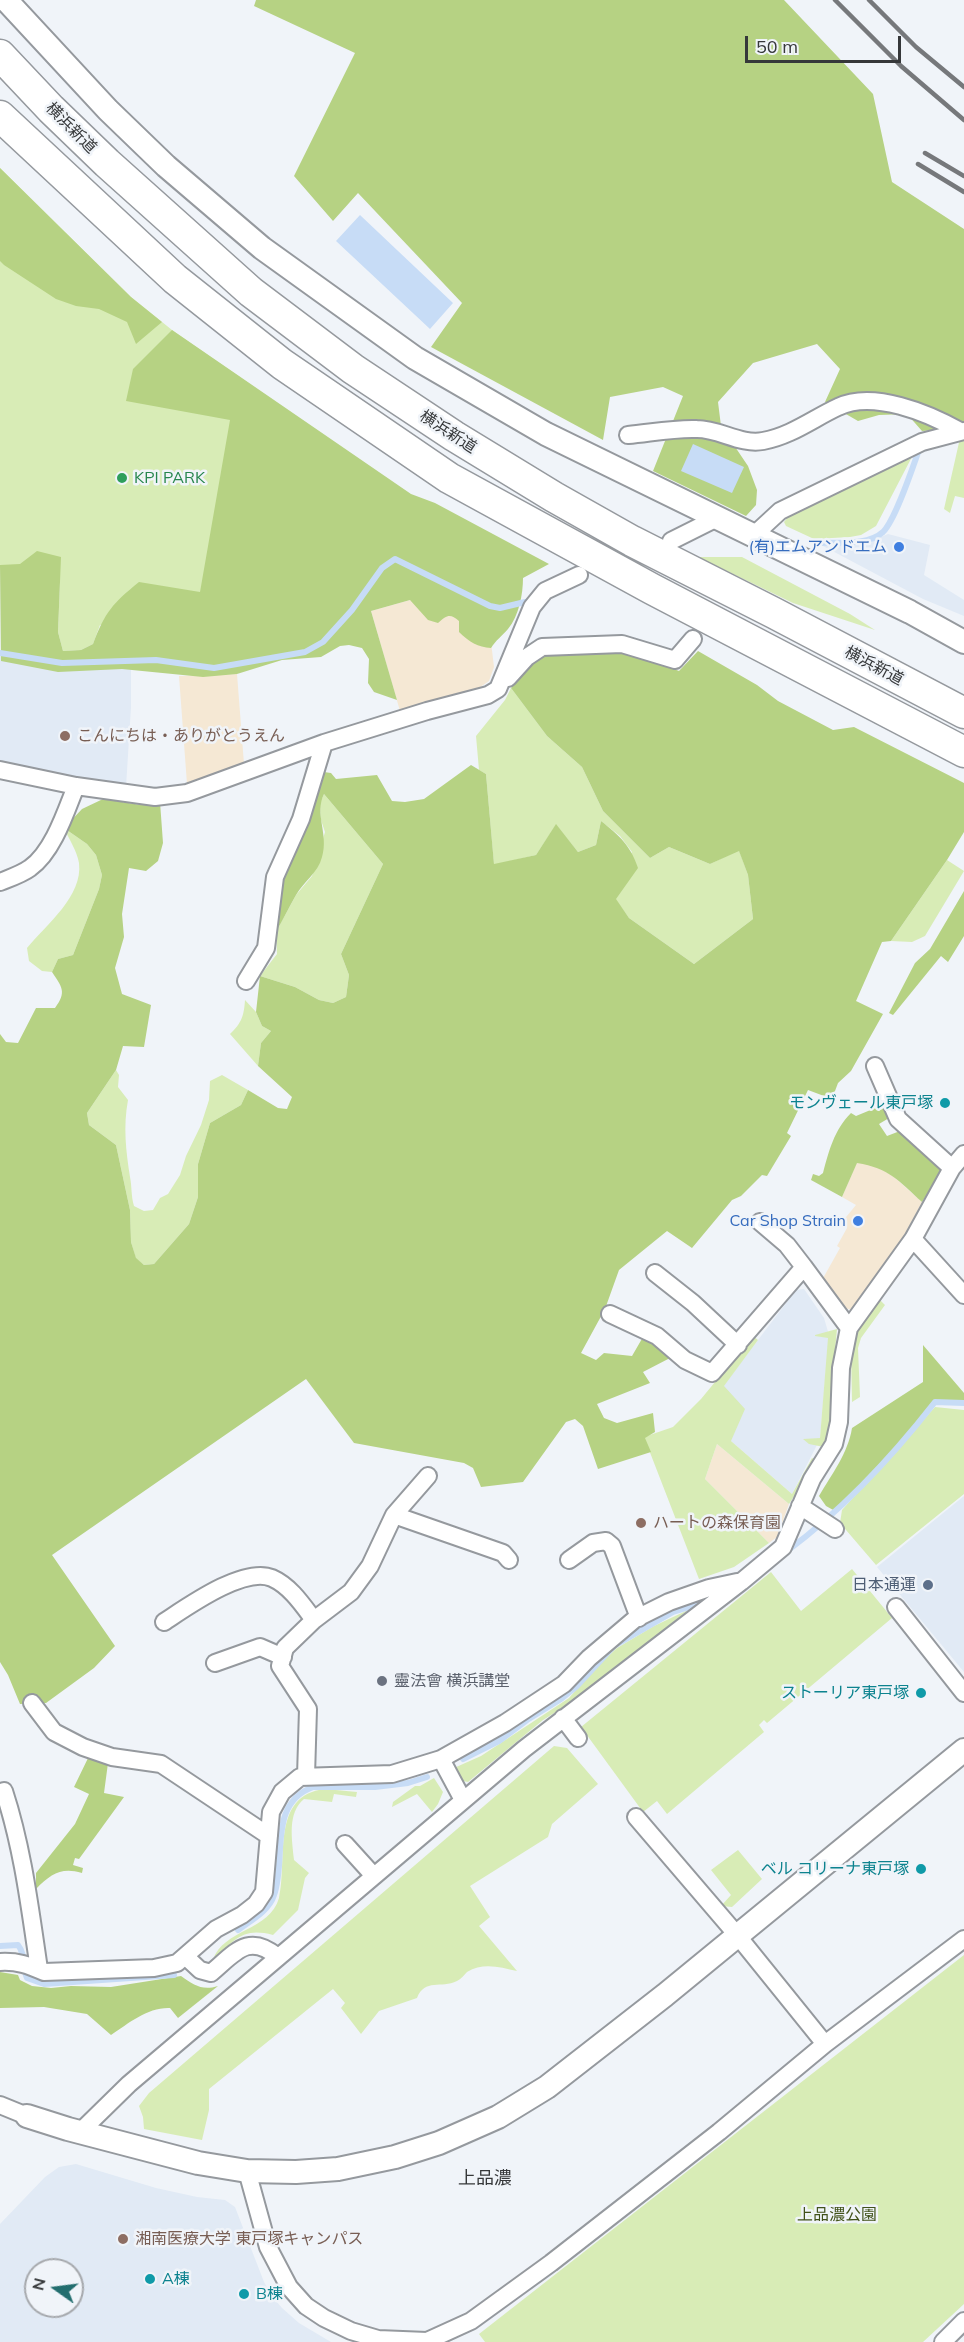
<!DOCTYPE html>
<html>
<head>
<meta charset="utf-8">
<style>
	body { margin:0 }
	#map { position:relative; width:964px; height:2342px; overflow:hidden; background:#f0f4f9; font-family:Mulish,sans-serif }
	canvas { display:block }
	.north { position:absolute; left:24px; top:2258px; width:60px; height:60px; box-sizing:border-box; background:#f0f4f9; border:2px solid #a6a9ad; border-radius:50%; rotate:284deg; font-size:16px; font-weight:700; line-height:24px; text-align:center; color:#36383a }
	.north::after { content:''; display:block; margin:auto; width:21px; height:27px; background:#236e6f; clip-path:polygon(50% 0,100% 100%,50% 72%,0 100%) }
	.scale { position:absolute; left:745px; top:36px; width:156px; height:27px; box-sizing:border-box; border:3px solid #36383a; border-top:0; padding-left:8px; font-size:18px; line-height:21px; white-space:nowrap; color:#36383a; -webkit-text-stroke:4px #f0f4f9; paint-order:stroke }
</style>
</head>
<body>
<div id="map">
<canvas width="964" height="2342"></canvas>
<div class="north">N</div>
<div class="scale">50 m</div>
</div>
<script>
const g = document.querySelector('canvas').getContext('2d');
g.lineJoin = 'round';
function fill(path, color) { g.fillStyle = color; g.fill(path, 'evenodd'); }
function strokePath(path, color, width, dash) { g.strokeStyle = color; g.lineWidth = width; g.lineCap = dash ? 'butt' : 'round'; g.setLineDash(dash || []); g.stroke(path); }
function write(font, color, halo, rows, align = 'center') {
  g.font = font + ' Mulish,"Noto Sans JP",sans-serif'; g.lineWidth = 5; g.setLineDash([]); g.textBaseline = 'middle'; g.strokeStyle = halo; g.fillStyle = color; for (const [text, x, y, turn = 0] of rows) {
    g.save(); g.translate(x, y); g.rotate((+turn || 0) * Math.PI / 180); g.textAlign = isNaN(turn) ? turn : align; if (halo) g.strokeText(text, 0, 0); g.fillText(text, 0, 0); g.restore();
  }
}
const built = new Path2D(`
	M888 534 930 545 924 575 964 600V616L923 599 823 546 852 545 871 541Z
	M0 656 131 665V707L126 787 0 764Z
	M804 1289 824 1318 829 1335 820 1439 792 1494 731 1441 723 1386 796 1290Z
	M964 1496V1672L877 1567Z
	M76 2164 156 2188 197 2197 225 2200 235 2207 264 2282 272 2296 282 2308 299 2323 331 2342H0V2224L45 2177 59 2167ZM36 2270H72V2306H36Z`);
const industrial = new Path2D(`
	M410 600 452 615 491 642 494 667 489 681 476 690 400 711 371 611Z
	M237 674 244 764 187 784 179 676Z
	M857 1162 876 1166 893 1176 922 1202 899 1245 851 1310 840 1306 822 1280 840 1248 837 1246 847 1228 842 1222 856 1205 842 1197Z
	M717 1444 789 1504 777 1537 769 1543 705 1479Z`);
const green = new Path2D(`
	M0 168 131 297 172 330 257 389 224 611 100 625 93 644 81 650 63 651 58 632 60 580 0 568Z
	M960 438H964V498L955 496 950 513 944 509Z
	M915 451 876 526 861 535 850 537 814 539 786 526 784 522 792 512Z
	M698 557H742L850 614 875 630 793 603Z
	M511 688 547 736 582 767 603 811 650 858 669 847 710 864 739 850 748 875 753 919 694 964 629 918 615 899 632 852 620 836 601 821 596 845 578 852 556 825 536 855 494 865 486 774 479 770 476 736 505 700Z
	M324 794 383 864 341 954 349 975 346 997 333 1003 319 1000 295 987 260 976 277 954 276 932 296 895 312 876 325 832 321 820 320 803Z
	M64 828 87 844 96 855 102 875 99 889 73 955 58 959 52 972 42 971 29 961 27 948C47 924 83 896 79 863 77 851 69 839 64 828Z
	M947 860 964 871 925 936 912 942 891 941Z
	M245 1000 256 1012 262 1026 271 1031 261 1043 258 1066 230 1034C242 1023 244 1015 245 1000Z
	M116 1070 119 1075 118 1087 128 1100C123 1127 126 1151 130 1177 132 1187 131 1196 134 1206L144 1211 153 1210 160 1198 168 1194 180 1175 186 1156 201 1125 209 1100 210 1081 222 1075 248 1090 241 1105 210 1123 198 1164V1197L189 1224 154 1264 144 1265 136 1259 131 1242 130 1210 116 1145 89 1125 87 1113Z
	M880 1300 885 1305 861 1338 858 1348 860 1397 852 1402 851 1352 854 1336Z
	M837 1329 832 1384 834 1399 827 1444 824 1447 809 1444 803 1439 820 1438 828 1338 815 1336V1335Z
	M753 1336 758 1340 724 1386 745 1409 731 1441 792 1494 812 1458 817 1461 789 1504 717 1444 705 1479 769 1543 734 1567 699 1579 644 1437 673 1427 701 1399Z
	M935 1407 964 1410V1494L876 1565 840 1523 842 1510Z
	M852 1569 892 1618 767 1723 764 1720 759 1725 764 1732 667 1814 657 1801 643 1812 581 1727 771 1572 801 1611Z
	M688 1610 591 1690 543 1720 468 1782 458 1780 454 1768 481 1756 569 1698 596 1667 617 1648 654 1626Z
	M554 1746 567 1748 598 1784 552 1824 548 1837 470 1886 490 1917 479 1926 517 1971C500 1967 483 1962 467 1972 464 1975 461 1979 457 1981 441 1989 425 1978 417 1998L379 2011 361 2034 341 2008 345 2003 333 1989 209 2089V2110L202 2140 144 2129 143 2117 139 2106 149 2093Z
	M434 1778 443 1792 438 1804 432 1812 417 1794 392 1807 393 1802 415 1786H420Z
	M325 1789 357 1792 356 1797 334 1794 332 1802 304 1799C287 1813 292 1839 294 1860L309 1873 305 1878 298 1910 273 1935C242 1927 235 1940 213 1960 223 1929 270 1931 279 1898 288 1860 270 1795 325 1789Z
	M738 1850 762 1879 732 1907 721 1906 731 1895 711 1870Z
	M964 1955V2304L923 2342H485L479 2334Z`);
const forest = new Path2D(`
	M256 0H784L873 94 892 182 964 229V428L922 431 907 414 879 415 858 421 825 402 840 369 817 344 753 363 718 402 721 426 748 466 757 490 756 505 746 516 653 471 683 396 663 387 610 397 603 440 431 347 462 303 358 193 333 221 294 176 355 53 254 6Z
	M0 168 131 297 162 322 136 344 127 322 99 309 76 306 56 299 4 265 0 261Z
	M172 330 411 494 435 503 549 564 523 578C523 594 519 616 508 629 502 636 496 640 491 648 478 647 469 642 459 632V621C450 613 447 615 438 623L428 620 410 600 371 611 397 700 374 692 368 683 369 659 362 648 349 645 340 646 321 657 282 660 237 674 203 677 122 669 58 672 1 661 0 565 20 564 37 551 61 557 58 632 63 651 81 650 93 644C105 612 113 603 139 582L200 592 230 420 126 401 133 369Z
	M698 651 757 685 778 701 833 730 854 727 964 783V832L947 860 891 941 882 942 856 1001 883 1014 851 1071 838 1083 832 1099 808 1090 787 1133 791 1136 767 1176 762 1175 741 1196 732 1200 692 1248 667 1231 619 1270 605 1309 581 1353 596 1360 604 1353 632 1356 643 1337 670 1358 643 1372 650 1383 597 1404 604 1418 617 1423 653 1413 655 1432 645 1438 651 1452 598 1469 583 1426 575 1419 566 1422 523 1482 481 1487 473 1468 464 1463 354 1443 306 1379 52 1555 115 1646 94 1668 46 1703 20 1704 8 1675 0 1662V1034L6 1042 18 1043 36 1008H55C67 992 62 987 52 972L58 959 73 955 99 889 102 875 96 855 87 844 64 828 82 809 103 799 141 805 160 802 163 843 158 861 146 871 129 868 122 914 124 937 115 968 122 994 151 1005 144 1047 123 1046 116 1070 87 1113 89 1125 116 1145 130 1210 131 1242 136 1258 144 1265 154 1264 189 1224 198 1197V1164L210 1123 241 1105 248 1090 278 1108 287 1109 292 1097 258 1066 261 1043 271 1031 262 1026 256 1012 260 976 295 987 319 1000 333 1003 346 997 349 975 341 954 383 864 324 794C314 814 329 834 322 857 318 873 304 881 296 895 289 907 283 920 276 932L281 878 312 814 320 777 324 772 331 773 336 779 377 775 392 801 405 802 424 799 471 765 486 774 494 864 536 855 556 824 578 852 596 845 601 821C619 835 631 846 638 868L616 899 629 918 694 964 753 919 748 875 739 851 710 864 669 847 650 858 603 811 582 767 547 736 511 688 535 660 553 653 615 652 654 661 679 671Z
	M964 891V936L948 962 941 956 893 1015 889 1013 915 963 930 949Z
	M885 1104 889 1118 879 1124 887 1136 900 1131 914 1145 944 1167 922 1202C899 1181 889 1168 857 1163L842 1197 811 1180 813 1174 819 1176 823 1173C829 1151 834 1130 851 1113L856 1116Z
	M923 1345 964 1393V1400L934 1401 916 1425 835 1511 826 1506 819 1496C832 1474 848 1453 852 1428L923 1382Z
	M90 1754 108 1763 104 1793 124 1797 79 1859 75 1858 73 1865 83 1868 82 1873C61 1867 51 1874 36 1889V1873L75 1824 89 1794 74 1787Z
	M0 1972 18 1975 20 1980 32 1986 51 1988 71 1986 111 1987 181 1976C194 1985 202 1991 218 1986L178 2018 170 2008C148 2007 129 2023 111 2035L87 2014 44 2007 0 2008Z`);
const water = new Path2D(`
	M360 215 453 303 430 329 336 241Z
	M693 444 744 467 732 493 681 471Z`);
const stream = new Path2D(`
	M819 543C838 542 868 546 883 532 896 519 913 466 920 447
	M0 653 62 663 156 660 214 668 305 652 323 642 352 610 382 568 395 559 490 606 500 608 525 602
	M787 1551C844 1509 892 1457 935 1402L964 1403
	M463 1759 499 1741 527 1720 561 1699 576 1687 614 1646 673 1612 706 1602
	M238 1930C250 1921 269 1911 274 1895 287 1859 267 1804 313 1787H375L408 1783 427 1777
	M0 1946 18 1945C26 1955 22 1967 27 1978L44 1984 174 1975`);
const street = new Path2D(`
	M628 435C650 433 674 428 697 429 720 429 740 445 763 441 791 436 814 418 838 407 873 390 928 413 960 431
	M754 535 780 511 922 442 964 431
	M671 541 717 518
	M508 678 527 657 542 647 622 644 675 660 693 639
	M0 770 76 786 155 797 187 793 324 743 427 711 488 695 498 689 532 607 545 591 579 575
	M0 882C10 878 22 874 30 868 53 852 66 811 76 786
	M246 981 266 948 275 877 301 819 324 743
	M875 1066 898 1119 952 1168
	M760 1222 787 1245 804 1267
	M913 1239 964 1295
	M655 1273 693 1303 738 1345
	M610 1314 657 1336 685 1360 712 1373 804 1267 849 1328
	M800 1506 835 1529
	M394 1515 503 1553 509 1560
	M569 1560 593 1543 606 1541 612 1546 639 1618
	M896 1607 964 1693
	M164 1622C187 1607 244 1566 272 1578 290 1586 302 1604 314 1620
	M215 1663 260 1647 283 1657
	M32 1703 54 1732 83 1747 112 1757 161 1764 269 1836
	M563 1718 578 1738
	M441 1759 463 1800
	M306 1776 308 1709 280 1666 285 1648 314 1620 351 1592 370 1566 394 1515 428 1476
	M4 1791C23 1849 30 1909 39 1969
	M636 1817 737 1935 825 2044
	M345 1844 374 1876
	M185 1956 200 1970 211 1973C235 1953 248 1932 278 1957
	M0 1962C18 1961 28 1965 44 1972L154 1968 177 1963 216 1929 242 1915 256 1904 264 1892 271 1812 282 1792 300 1777 392 1774 441 1759 505 1723 564 1684 589 1658 635 1619 669 1602 709 1588 737 1582
	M0 2105 27 2116
	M80 2132 129 2084 524 1749 741 1582 783 1547 812 1479 834 1444 839 1422 841 1368 849 1328 913 1239 952 1168 964 1154
	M247 2171 268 2247 289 2287 306 2306 324 2318 351 2331 378 2339 427 2341 471 2321 551 2263 719 2132 825 2044 964 1939
	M943 2342 964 2321`);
const secondary = new Path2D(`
	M6 0 108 110 166 166 262 248 415 358 546 434 910 612 964 642
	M27 2116 68 2129 198 2163 247 2171 296 2172 338 2169 395 2157 439 2143 498 2117 547 2087 665 1995 964 1750`);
const highway = new Path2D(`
	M0 55 51 109 107 163 251 292 353 369 454 436 554 497 632 541 774 613 964 713
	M0 116 175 279 282 364 449 478 652 589 964 752`);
const rail = new Path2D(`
	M835 0 901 66 964 120
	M869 0 916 47 964 87
	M925 153 964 176
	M918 164 964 192`);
const markers = [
	[122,478,6,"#2e9e5b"],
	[899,547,6,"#3f7fe0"],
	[65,736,6,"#8d6e63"],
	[945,1103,6,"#0f9aa8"],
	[858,1221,6,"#3f7fe0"],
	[641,1523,6,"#8d6e63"],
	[928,1585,6,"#5c6f8a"],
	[382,1681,6,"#6b7280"],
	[921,1693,6,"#0f9aa8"],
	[921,1869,6,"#0f9aa8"],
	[123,2239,6,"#8d6e63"],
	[150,2279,6,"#0f9aa8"],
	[244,2294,6,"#0f9aa8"]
];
const streetNames = [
	["横浜新道",71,128,45],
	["横浜新道",448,432,33],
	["横浜新道",874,666,28]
];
const leisureNames = [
	["KPI PARK",134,478]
];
const shopNames = [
	["(有)エムアンドエム",887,547],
	["Car Shop Strain",846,1221]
];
const educationNames = [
	["こんにちは・ありがとうえん",77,736],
	["ハートの森保育園",653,1523],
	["湘南医療大学 東戸塚キャンパス",135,2239]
];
const cultureNames = [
	["モンヴェール東戸塚",933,1103],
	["ストーリア東戸塚",909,1693],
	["ベル コリーナ東戸塚",909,1869],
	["A棟",162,2279,"left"],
	["B棟",256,2294,"left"]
];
const serviceNames = [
	["日本通運",916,1585]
];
const worshipNames = [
	["靈法會 横浜講堂",394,1681]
];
const parkNames = [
	["上品濃公園",837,2215]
];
const neighbourhoodNames = [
	["上品濃",485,2179]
];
fill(built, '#e1eaf5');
fill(industrial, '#f5e8d4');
fill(green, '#d8ecb6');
fill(forest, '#b6d283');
fill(water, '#c7dcf6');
strokePath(stream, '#c7dcf6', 6);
strokePath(street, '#95999e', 20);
strokePath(secondary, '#95999e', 26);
strokePath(highway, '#95999e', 33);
strokePath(street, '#fff', 16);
strokePath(secondary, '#fff', 22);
strokePath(highway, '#fff', 30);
strokePath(rail, '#76787b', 4.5);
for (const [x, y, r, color] of markers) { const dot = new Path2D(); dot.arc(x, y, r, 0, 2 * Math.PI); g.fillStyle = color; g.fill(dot); strokePath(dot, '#f0f4f9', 2); }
write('16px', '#36383a', '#f0f4f9', streetNames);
write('16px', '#27864d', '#f0f4f9', leisureNames, 'left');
write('16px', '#366cbe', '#f0f4f9', shopNames, 'right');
write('16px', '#785e54', '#f0f4f9', educationNames, 'left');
write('16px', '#0d838f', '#f0f4f9', cultureNames, 'right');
write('16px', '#4e5e75', '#f0f4f9', serviceNames, 'right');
write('16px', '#5b616d', '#f0f4f9', worshipNames, 'left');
write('16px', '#41521a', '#f0f4f9', parkNames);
write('18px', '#36383a', '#f0f4f9', neighbourhoodNames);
</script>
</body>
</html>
